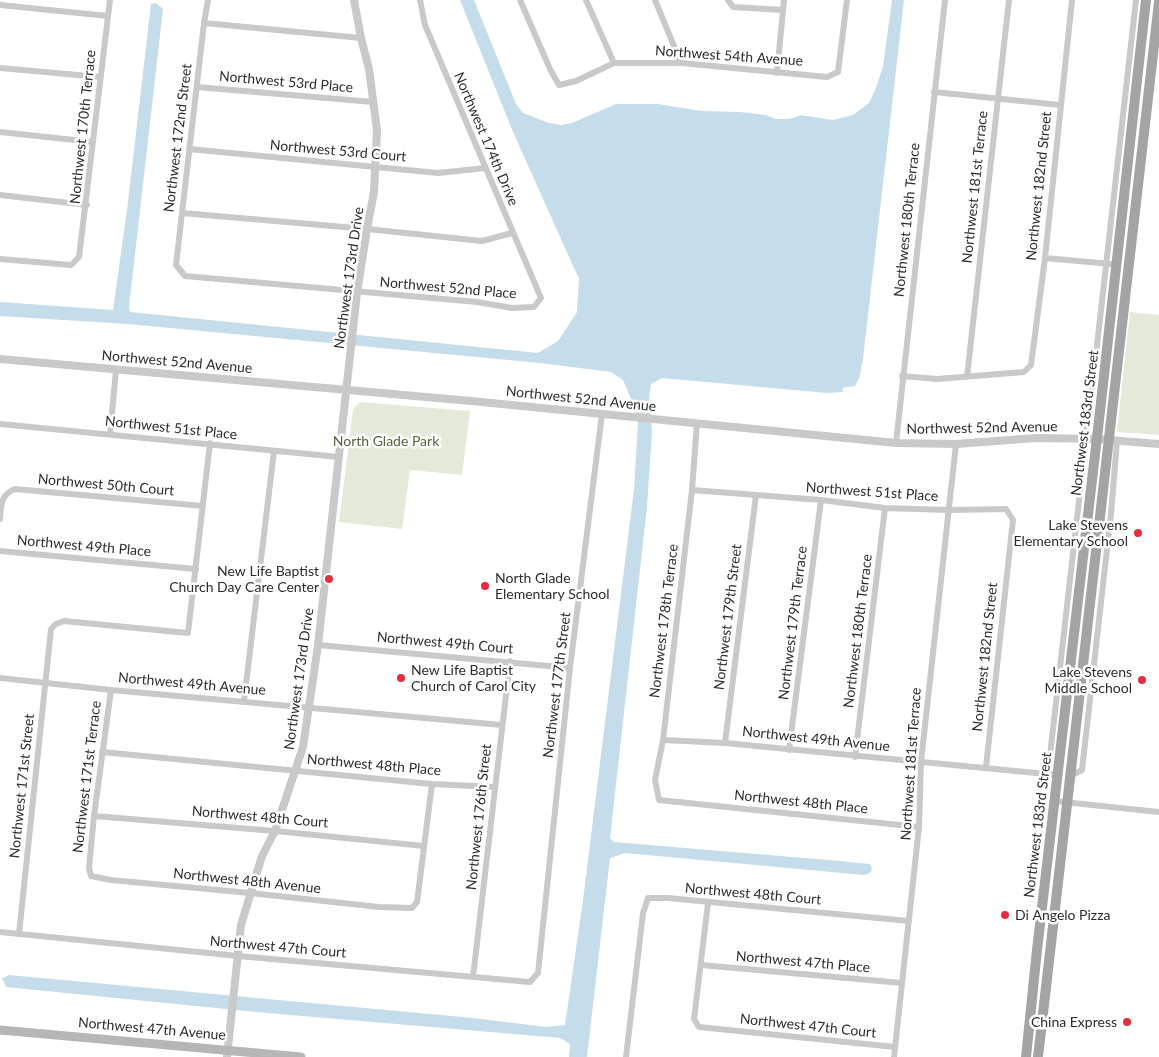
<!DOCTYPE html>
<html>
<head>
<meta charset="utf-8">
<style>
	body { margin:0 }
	canvas { display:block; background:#fff }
</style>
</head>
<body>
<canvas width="1159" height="1057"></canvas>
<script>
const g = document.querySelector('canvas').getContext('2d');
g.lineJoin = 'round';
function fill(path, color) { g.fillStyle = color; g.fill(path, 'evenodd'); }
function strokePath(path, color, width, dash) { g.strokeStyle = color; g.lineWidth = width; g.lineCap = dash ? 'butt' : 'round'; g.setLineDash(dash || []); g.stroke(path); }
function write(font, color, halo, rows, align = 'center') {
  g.font = font + ' Lato,sans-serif'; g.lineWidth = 5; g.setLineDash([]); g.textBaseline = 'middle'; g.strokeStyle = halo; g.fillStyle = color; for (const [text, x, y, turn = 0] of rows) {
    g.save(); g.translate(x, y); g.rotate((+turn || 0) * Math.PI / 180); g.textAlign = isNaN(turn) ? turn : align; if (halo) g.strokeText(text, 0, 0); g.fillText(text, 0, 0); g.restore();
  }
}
const green = new Path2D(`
	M1130 312 1159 315V435L1117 432Z
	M360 402 470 411 462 475 410 470 402 529 339 522 353 409Z`);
const water = new Path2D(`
	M460 0H474L516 104 523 113 549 123 561 125 572 123 616 104H658L701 111 740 112 766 115 776 119H790L801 115 833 120 853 115 869 103 876 88 883 66 892 0H904L863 359 860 376 855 386 842 388 843 392 827 393 662 378 651 384 649 398 652 432 647 507 610 838 614 842 840 861 870 864 872 869 870 873 864 875 625 853 610 858 587 1057H569L570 1044 560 1038 256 1012 6 987 2 978 9 975 473 1018 546 1027 565 1025 583 900 634 489 638 423 634 406 623 380 611 372 540 363 128 324 0 316V302L113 310 127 210 151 4 156 3 163 9 129 307 130 312 538 353 558 341 577 312 579 279 513 132Z`);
const minor = new Path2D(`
	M208 0 204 23 176 265 185 276 477 302 512 308 534 307 541 298 425 25 420 0
	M520 0 550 69 559 85 576 81 614 63H681L827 77 838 72 847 0
	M586 0 614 63
	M655 0 681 63
	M728 0 733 7 783 10
	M0 5 108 16
	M204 23 361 38
	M0 68 100 77
	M777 73 784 0
	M197 87 373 102
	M934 92 1060 105
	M0 132 93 142
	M189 149 438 173 485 168
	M0 195 87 205
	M182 213 367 229 482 241 512 233
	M1045 258 1111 264
	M0 259 71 265 79 257 110 0
	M902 376 937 379 1024 372 1031 365 1045 258 1072 0
	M967 377 1009 0
	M697 423 692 490 663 740 655 780 659 800 919 827
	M0 424 339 457
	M110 434 116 370
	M1076 439 1081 435 1088 425 1136 0
	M896 443 945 0
	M692 490 821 500 885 508 949 510 1006 509 1013 520 986 767
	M0 519C1 505 1 494 15 489L203 506
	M0 551 196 569
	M318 645 570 668
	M0 678 111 690 502 725
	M111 690 94 816 89 868 91 876 111 880 250 893 379 907 412 908 417 902 432 784
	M244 701 274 451
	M663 740 725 743 1057 775
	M725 743 756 495
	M789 750 821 500
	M102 752 432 784 495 787
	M855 757 885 508
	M1048 773 1086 439
	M1070 776 1082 770 1111 514 1117 441
	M1054 801 1159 812
	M94 816 275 831 424 846
	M708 903 694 1019 699 1027 895 1047
	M0 932 238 956 530 982 538 973 570 668 602 414
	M19 934 51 629 56 624 64 621 188 633 210 443
	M701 965 902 983
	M473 977 510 661
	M626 1057 643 913 648 898H668L909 921
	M894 1057 919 827 921 762 956 444`);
const tertiary = new Path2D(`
	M0 359 471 401 896 443 956 444 1036 438 1097 439 1159 444
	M227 1057 241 925 262 856 275 831 303 747 318 645 357 293 367 229 374 192 377 130 369 69 361 38 354 0`);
const secondary = new Path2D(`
	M0 1030 301 1057`);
const primary = new Path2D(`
	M1026 1057 1037 950 1098 429 1146 0
	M1038 1057 1159 2`);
const markers = [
	[1138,533,5,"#e42e40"],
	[329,579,5,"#e42e40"],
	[485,586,5,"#e42e40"],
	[401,678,5,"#e42e40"],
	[1142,680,5,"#e42e40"],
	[1005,915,5,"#e42e40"],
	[1127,1022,5,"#e42e40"]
];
const streetNames = [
	["Northwest 54th Avenue",729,56,4],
	["Northwest 53rd Place",286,82,5],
	["Northwest 170th Terrace",83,127,-84],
	["Northwest 172nd Street",178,138,-83],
	["Northwest 174th Drive",486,139,67],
	["Northwest 53rd Court",338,151,5],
	["Northwest 182nd Street",1039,186,-84],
	["Northwest 181st Terrace",975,187,-84],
	["Northwest 180th Terrace",907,220,-84],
	["Northwest 173rd Drive",349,278,-82],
	["Northwest 52nd Place",448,288,5],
	["Northwest 52nd Avenue",177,362,5],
	["Northwest 52nd Avenue",581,399,6],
	["Northwest 183rd Street",1085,423,-83],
	["Northwest 51st Place",171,428,6],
	["Northwest 52nd Avenue",982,428,-1],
	["Northwest 50th Court",106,485,5],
	["Northwest 51st Place",872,492,4],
	["Northwest 49th Place",84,546,5],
	["Northwest 179th Street",728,617,-83],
	["Northwest 178th Terrace",664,621,-83],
	["Northwest 179th Terrace",793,623,-83],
	["Northwest 180th Terrace",858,631,-83],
	["Northwest 49th Court",445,643,5],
	["Northwest 182nd Street",985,657,-84],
	["Northwest 173rd Drive",299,679,-82],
	["Northwest 49th Avenue",192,684,5],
	["Northwest 177th Street",557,685,-83],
	["Northwest 49th Avenue",816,739,6],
	["Northwest 181st Terrace",911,764,-86],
	["Northwest 48th Place",374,765,5],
	["Northwest 171st Terrace",87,777,-83],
	["Northwest 171st Street",22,786,-84],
	["Northwest 48th Place",801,802,6],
	["Northwest 48th Court",260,817,5],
	["Northwest 176th Street",479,817,-84],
	["Northwest 183rd Street",1038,825,-83],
	["Northwest 48th Avenue",247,881,6],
	["Northwest 48th Court",753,894,5],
	["Northwest 47th Court",278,947,5],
	["Northwest 47th Place",803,962,5],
	["Northwest 47th Court",808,1026,6],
	["Northwest 47th Avenue",152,1029,5]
];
const parkNames = [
	["North Glade Park",386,441]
];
const poiNames = [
	["Lake Stevens",1128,525],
	["Elementary School",1128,541],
	["New Life Baptist",319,571],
	["Church Day Care Center",319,587],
	["North Glade",495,578,"left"],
	["Elementary School",495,594,"left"],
	["New Life Baptist",411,670,"left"],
	["Church of Carol City",411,686,"left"],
	["Lake Stevens",1132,672],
	["Middle School",1132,688],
	["Di Angelo Pizza",1015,915,"left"],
	["China Express",1117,1022]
];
fill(green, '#e3eada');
fill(water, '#c5ddea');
strokePath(minor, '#c9c9c9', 6);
strokePath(tertiary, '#c9c9c9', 8);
strokePath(secondary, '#b6b6b6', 9);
strokePath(primary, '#a4a4a4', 10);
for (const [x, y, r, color] of markers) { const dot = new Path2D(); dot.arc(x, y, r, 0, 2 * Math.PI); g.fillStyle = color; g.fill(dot); strokePath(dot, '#fff', 2); }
write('14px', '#2c2c2c', '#fff', streetNames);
write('14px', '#51673a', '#fff', parkNames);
write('14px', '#2c2c2c', '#fff', poiNames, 'right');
</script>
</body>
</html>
